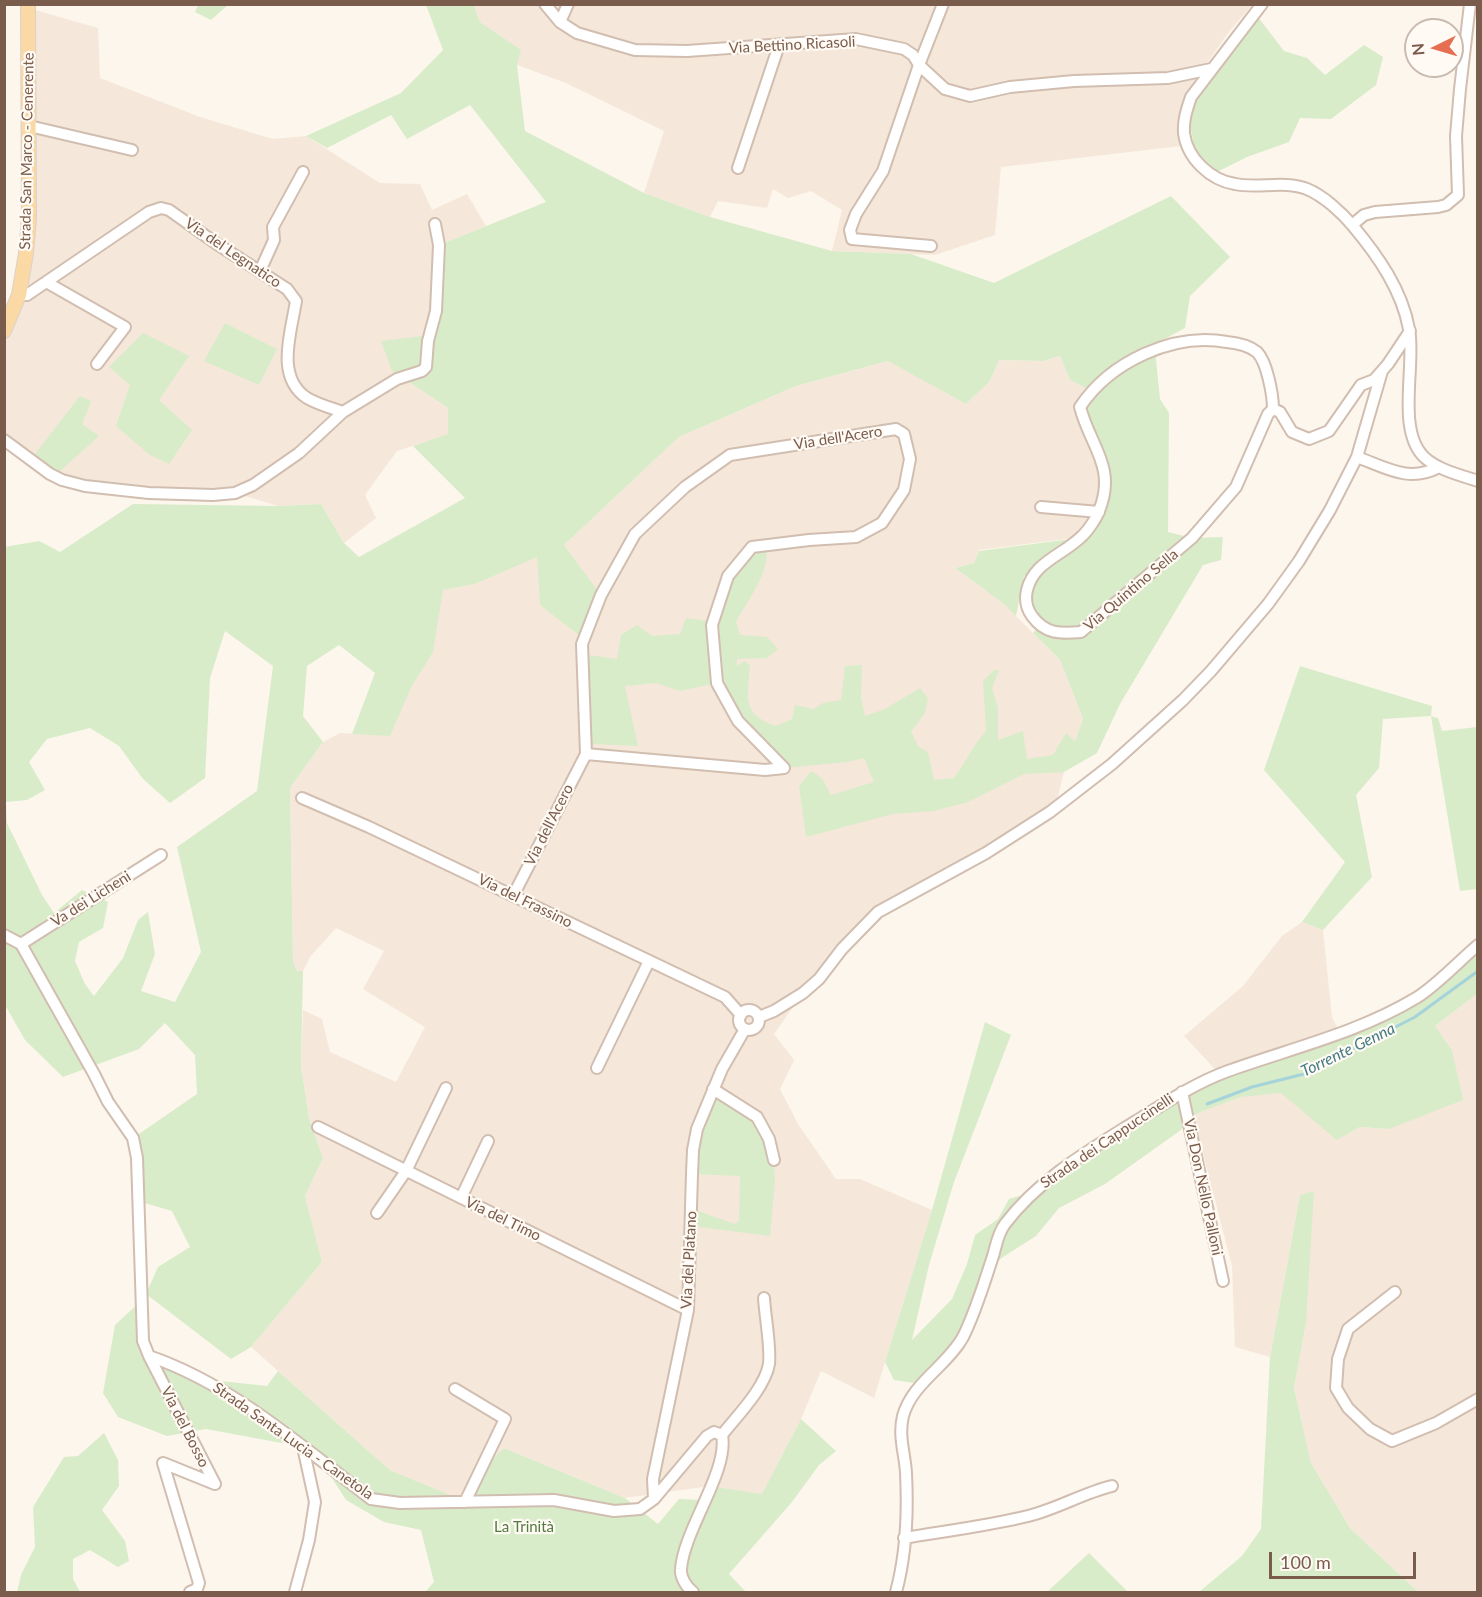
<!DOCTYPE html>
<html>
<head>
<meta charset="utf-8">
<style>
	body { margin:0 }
	#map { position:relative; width:1482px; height:1597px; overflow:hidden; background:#fdf6ec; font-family:Lato,sans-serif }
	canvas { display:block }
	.frame { position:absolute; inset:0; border:6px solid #7a5c4d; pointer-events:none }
	.north { position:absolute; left:1404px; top:18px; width:60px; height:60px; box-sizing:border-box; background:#fffaf3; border:2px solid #cabbb1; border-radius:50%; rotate:265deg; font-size:16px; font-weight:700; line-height:24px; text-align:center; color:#7a5c4d }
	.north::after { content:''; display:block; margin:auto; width:21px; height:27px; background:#e76f51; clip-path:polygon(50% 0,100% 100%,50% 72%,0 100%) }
	.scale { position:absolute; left:1269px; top:1552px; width:147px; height:27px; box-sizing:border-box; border:3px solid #7a5c4d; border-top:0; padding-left:8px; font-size:18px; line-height:21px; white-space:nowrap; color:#7a5c4d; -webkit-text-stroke:4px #fffaf3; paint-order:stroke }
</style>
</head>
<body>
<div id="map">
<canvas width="1482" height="1597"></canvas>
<div class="frame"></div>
<div class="north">N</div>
<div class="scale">100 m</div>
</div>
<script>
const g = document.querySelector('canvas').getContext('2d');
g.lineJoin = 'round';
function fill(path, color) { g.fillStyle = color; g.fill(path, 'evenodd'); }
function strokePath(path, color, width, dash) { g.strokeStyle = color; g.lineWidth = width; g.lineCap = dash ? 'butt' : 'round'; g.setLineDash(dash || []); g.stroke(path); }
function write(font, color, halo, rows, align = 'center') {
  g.font = font + ' Lato,sans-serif'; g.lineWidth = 4.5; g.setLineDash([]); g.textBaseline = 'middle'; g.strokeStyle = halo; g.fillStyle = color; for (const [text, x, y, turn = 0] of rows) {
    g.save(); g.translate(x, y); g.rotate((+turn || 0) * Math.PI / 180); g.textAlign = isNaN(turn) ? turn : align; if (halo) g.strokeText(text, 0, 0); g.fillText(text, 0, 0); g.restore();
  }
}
const residential = new Path2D(`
	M474 5H1252L1228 33 1184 96 1178 122 1181 146 1001 167 995 235 935 255 832 251 842 210 811 191 788 198 773 189 767 208 718 201 710 217 644 193 664 131 566 83 517 65 520 50 480 22Z
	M28 8 98 28 100 78 200 117 273 139 306 136 380 183 420 184 432 210 467 194 486 226 444 243 436 311 425 336 392 371 448 408 449 434 397 451 365 495 376 518 344 543 321 504 278 506 235 493H149L62 480 5 440 4 328 26 253Z
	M1060 356 1070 380 1091 390 1105 482 1082 537 979 550 974 563 955 568 1003 603 1060 660 1083 719 1064 772 1055 808 895 902 803 993 774 1034 794 1060 780 1089 798 1124 836 1179H860L932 1210 874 1398 821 1371 801 1419 762 1495 710 1486 625 1498 504 1448 465 1502 390 1470 251 1347 322 1262 305 1196 323 1158 309 1118 301 1066 303 1010 322 1019 330 1052 396 1082 425 1027 363 989 384 951 336 928 310 957 303 971H297L293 961 290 788 323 742 340 733 390 735 411 688 432 652 442 590 475 584 537 556 600 595 564 545 679 437 796 386 889 361 966 404 990 381 999 360 1044 361Z
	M1302 922 1323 930 1332 1017 1340 1033 1337 1140 1360 1127 1390 1129 1452 1050 1435 1026 1477 994V1592H1418L1350 1528 1311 1463 1294 1388 1306 1323 1300 1195 1270 1357 1235 1347 1232 1266 1193 1115 1241 1097 1184 1036 1243 986 1282 936Z`);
const green = new Path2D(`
	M198 5V4L228 5 211 20 195 12Z
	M426 5H474L480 22 521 50 517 65 525 131 644 193 710 217 832 251 911 254 994 283 1171 196 1230 257 1190 296 1185 328 1104 372 1086 388 1070 380 1060 356 1044 361 999 360 990 381 966 404 888 361 796 386 679 437 564 545 601 595 584 639 540 605 537 557 475 584 443 590 433 652 412 686 390 736 352 734 375 673 339 645 307 666 303 716 323 742 290 788 293 961 297 971H303L301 1066 309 1118 323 1158 305 1196 322 1262 251 1347 231 1359 146 1294 158 1267 190 1247 172 1211 138 1201 133 1138 197 1094 195 1055 165 1023 139 1049 63 1077 25 1040 5 1005 4 547 39 541 60 552 133 504 278 506 321 504 344 543 359 557 465 498 413 446 448 434V408L392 371 381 341 423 336 436 311 439 245 546 202 470 105 407 139 391 115 327 148 306 136 401 93 443 50ZM225 631 273 666 257 791 177 847 201 952 175 1002 141 991 155 954 148 912 138 920 123 958 94 996 85 984 75 961 79 942 103 928 108 902 82 890 54 913 42 895 7 823 6 802 27 800 45 790 29 762 47 739 90 728 119 746 143 779 170 803 205 778 210 678Z
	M1258 17 1284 51 1307 58 1325 75 1364 45 1383 57 1376 85 1331 119 1300 118 1289 142 1247 157 1217 172 1202 159 1194 145 1190 125 1196 99Z
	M225 323 277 349 259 385 204 361Z
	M143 333 189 356 159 400 192 430 169 464 150 455 116 426 130 385 109 367Z
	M1155 350 1160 399 1169 413 1168 532 1192 538 1223 537 1221 560 1203 565 1120 704 1097 753 1064 772 1024 774 968 802 934 811 893 814 806 837 799 786 811 771 822 778 831 795 874 782 864 758 847 762 784 768 738 721 717 683 680 691 656 683 625 686 638 746 592 744 588 655 617 659 621 635 637 625 652 636 680 634 686 618 713 622 728 576 752 547 765 546C774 566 746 603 736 622L740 635 767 637 778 649 767 658 737 659V666L744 661 750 665C748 696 740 714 776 726L792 719 795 705 814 709 823 703 841 700 845 666 862 665 861 697 865 716 885 709 920 688 928 698 925 713 911 732 919 747 928 752 934 780 954 778C966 762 973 745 986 731L983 681 994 670H999L992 688 998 708V740L1023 731 1027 759 1053 755 1066 733 1075 741 1083 719 1060 660 1033 633 1039 625 1025 598 1038 567 1024 576 1016 616 1004 604 955 568 974 563 979 551 1079 538 1085 531 1105 482 1080 407 1091 390Z
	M80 396 91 401 82 424 99 436 59 472 35 454Z
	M1300 666 1432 706 1431 716 1438 718 1442 731 1477 727V889L1460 891 1431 716 1383 719 1379 768 1356 795 1372 877 1323 930 1302 922 1345 862 1264 770Z
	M1477 945V994L1435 1026 1452 1050 1463 1100 1389 1129 1360 1127 1337 1140 1281 1093 1241 1097 1193 1115 1181 1130 1105 1184 1059 1208 1036 1236 1003 1257 989 1268 977 1305 946 1359 914 1383 894 1380 885 1362 932 1210 985 1022 1011 1035 954 1182 929 1265 912 1340 952 1299 967 1264 975 1235 998 1219 1009 1199 1032 1192 1182 1092 1417 997Z
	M713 1089 757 1117 774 1160 775 1182 770 1236 691 1226 692 1209 735 1224 739 1221 740 1176 692 1174 693 1150Z
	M1314 1191 1306 1323 1294 1388 1311 1463 1350 1528 1418 1592H1199L1242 1556 1261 1529 1270 1357 1300 1195Z
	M142 1300 151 1361 202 1379 267 1386 278 1371 390 1470 464 1501 479 1472 504 1448 625 1498 658 1524 679 1499 704 1500 710 1486 762 1494 801 1419 836 1451 819 1465 792 1502 729 1574 746 1592H425L434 1582 421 1530 384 1522 346 1500 321 1461 303 1447 206 1429 167 1436 118 1417 103 1393 115 1325Z
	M104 1433 118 1460 119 1486 102 1510 125 1541 129 1561 118 1567 90 1550 73 1559V1579L80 1592H17L21 1575 35 1547 33 1507 64 1457 78 1456Z
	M1089 1553 1128 1592H1047Z`);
const stream = new Path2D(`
	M1207 1104 1252 1087 1304 1074 1415 1017 1478 971`);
const minor = new Path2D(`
	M545 4 560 22 577 33 635 50 687 51 856 39 904 49 913 55 919 65 945 89 970 96 1010 87 1074 81 1168 78 1211 69
	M1262 4 1191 97C1187 109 1183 120 1184 133 1187 158 1210 180 1235 184 1258 189 1284 180 1307 189 1324 196 1342 213 1353 226 1378 256 1402 290 1409 329 1416 364 1396 430 1424 457 1438 470 1460 475 1478 481
	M560 22 568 4
	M29 126 132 150
	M738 168 779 45
	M1352 225 1364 215 1375 212 1438 207 1446 205 1458 195 1456 136 1460 89 1470 4
	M931 246 852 239 850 230 856 214 883 171 919 65 943 4
	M260 271 274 240 273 227 303 172
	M46 282 125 327 97 364
	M19 295H27L149 212 161 208 169 210 217 244 287 289 296 301C291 333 275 377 307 398 317 404 331 408 343 412L397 379 422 371 426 367 428 341 436 311 439 245 435 224
	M1273 409C1273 395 1267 362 1257 352 1248 345 1238 343 1227 342 1173 332 1110 362 1080 407 1090 446 1117 467 1099 511 1096 519 1087 532 1081 537 1061 556 1034 562 1027 590 1025 599 1026 608 1032 616 1045 634 1060 634 1081 632L1192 538 1236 487 1268 414 1273 409 1280 412 1292 432 1309 439 1329 431 1361 385 1374 380 1388 364 1410 331
	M4 440 50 474 62 480 85 486 149 493 213 495 235 493 253 485 299 453 343 412
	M1357 457C1387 468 1409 483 1439 467
	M1041 507 1099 512
	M302 798 369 827 725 997 741 1015
	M513 896 586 754 765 770 784 768 738 721 717 683 712 625 728 576 752 547 809 540 856 537 882 523 904 490 910 459 904 434 896 429 730 455 685 487 635 534 601 595 582 644 586 754
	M4 935 21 944 94 1074 108 1102 133 1138 137 1158 143 1341 149 1356 215 1484 163 1463 199 1583 197 1589 190 1592
	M21 944 161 855
	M739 1020a10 10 0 1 1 20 0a10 10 0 1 1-20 0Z
	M759 1017 774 1011 803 993 819 979 842 949 878 912 986 853 1050 812 1112 764 1183 700 1211 671 1268 604 1299 561 1330 510 1357 457 1382 371
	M597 1068 649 961
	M713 1089 757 1117 769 1139 774 1160
	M1182 1092 1223 1281
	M318 1127 688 1310
	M461 1198 488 1141
	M377 1213 406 1171 446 1088
	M1395 1292 1348 1329 1338 1359 1336 1388 1348 1408 1370 1429 1392 1441 1436 1423 1478 1399
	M149 1356C233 1385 301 1446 371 1499L400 1503 554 1500 614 1511 640 1509 654 1499 707 1436 714 1432 722 1435
	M455 1389 505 1419 465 1502
	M722 1435C736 1417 765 1388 769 1364 771 1347 765 1316 764 1298
	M654 1499 653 1479 688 1310 692 1174 693 1150 697 1129 722 1069 745 1029
	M904 1538C945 1531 988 1526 1028 1516 1057 1509 1083 1493 1112 1486
	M295 1592 309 1540 315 1502 303 1447
	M693 1592C687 1588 680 1577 681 1569 684 1529 729 1471 722 1435
	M896 1592C906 1555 908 1512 906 1473 905 1454 898 1436 903 1416 912 1383 947 1366 963 1337 976 1311 984 1283 993 1256 996 1246 998 1233 1005 1224 1039 1179 1088 1151 1136 1121 1165 1103 1195 1083 1228 1071 1292 1048 1358 1033 1416 998 1436 986 1459 961 1478 945`);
const major = new Path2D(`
	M4 331 19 295 26 253 29 219 28 4`);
const streetNames = [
	["Via Bettino Ricasoli",792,45,-3],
	["Strada San Marco - Cenerente",27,151,-89],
	["Via del Legnatico",233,253,34],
	["Via dell'Acero",838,438,-9],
	["Via Quintino Sella",1131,590,-40],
	["Via dell'Acero",549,825,-63],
	["Va dei Licheni",91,899,-32],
	["Via del Frassino",525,901,26],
	["Strada dei Cappuccinelli",1107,1141,-34],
	["Via Don Nello Palloni",1203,1187,78],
	["Via del Timo",503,1219,26],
	["Via del Platano",689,1260,-87],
	["Via del Bosso",185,1427,63],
	["Strada Santa Lucia - Canetola",293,1441,35]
];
const parkNames = [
	["La Trinità",524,1527]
];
const waterNames = [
	["Torrente Genna",1348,1050,-26]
];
fill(residential, '#f5e8da');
fill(green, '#d8ecc9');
strokePath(stream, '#a5d3da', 3);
strokePath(minor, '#d1beb0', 14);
strokePath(major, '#dad1cd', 16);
strokePath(minor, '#fff', 10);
strokePath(major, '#fbd9a5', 14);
write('15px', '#7a5c4d', '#fffaf3', streetNames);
write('15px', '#537a41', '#fffaf3', parkNames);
write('italic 16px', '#437c86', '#fffaf3', waterNames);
</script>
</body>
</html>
